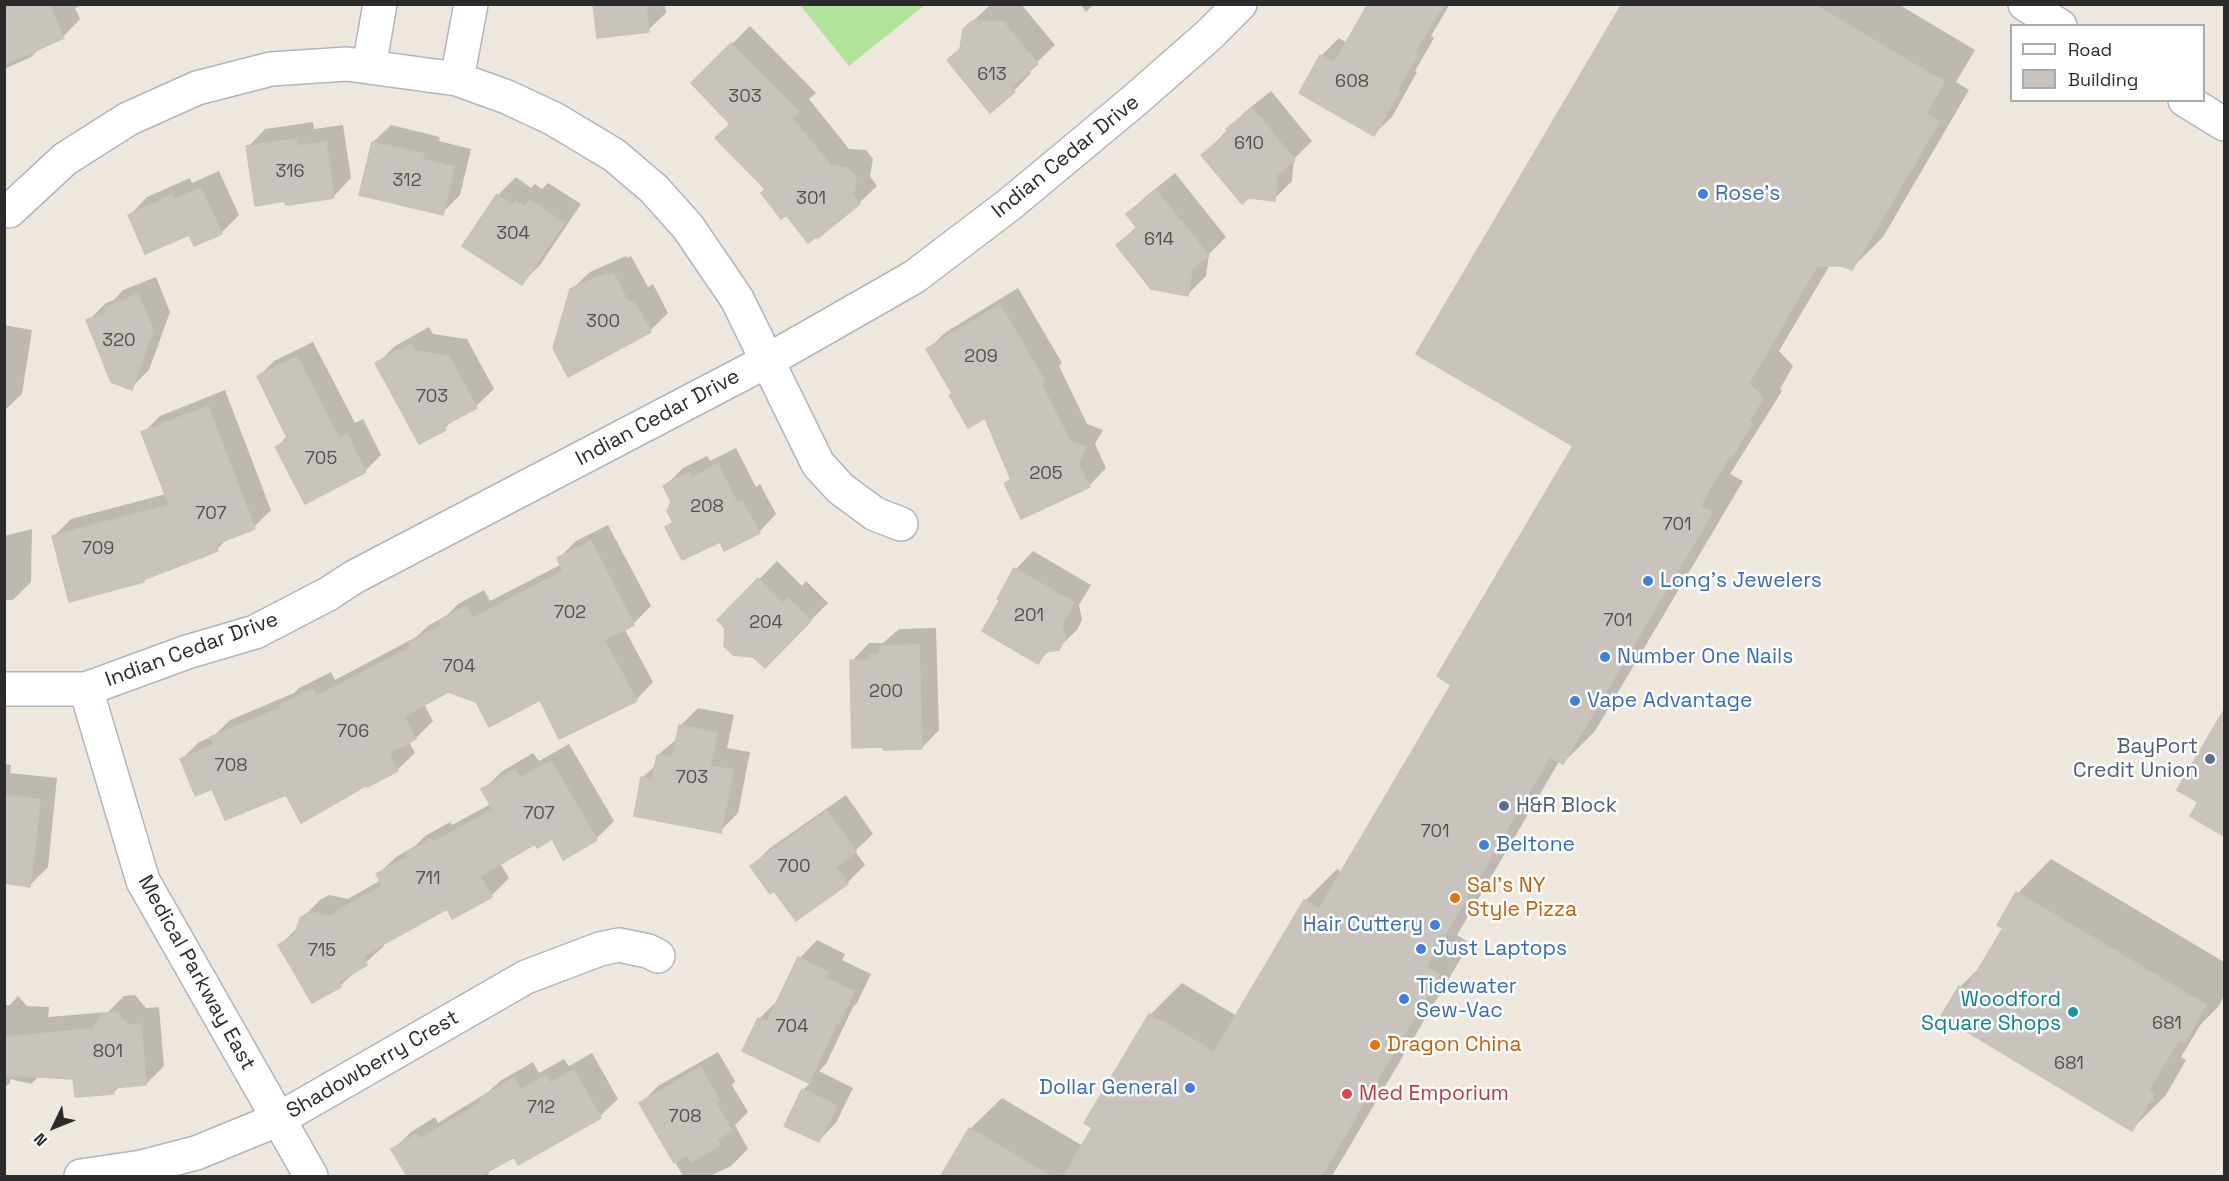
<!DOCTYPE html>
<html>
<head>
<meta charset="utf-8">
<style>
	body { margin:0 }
	#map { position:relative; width:2229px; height:1181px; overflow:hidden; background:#ede7de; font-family:"Space Grotesk",sans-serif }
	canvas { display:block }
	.frame { position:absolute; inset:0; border:6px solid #2b2b2b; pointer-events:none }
	.legend { position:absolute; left:2010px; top:24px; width:195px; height:78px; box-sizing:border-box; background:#fff; border:2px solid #aaa; margin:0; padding:8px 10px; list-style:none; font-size:18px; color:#2b2b2b }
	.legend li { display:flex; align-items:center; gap:12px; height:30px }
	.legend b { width:30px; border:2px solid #aaa }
	.north { position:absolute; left:24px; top:1097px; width:60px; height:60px; -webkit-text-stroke:4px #fff; paint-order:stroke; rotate:227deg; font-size:16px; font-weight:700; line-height:24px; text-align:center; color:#2b2b2b }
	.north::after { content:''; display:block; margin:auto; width:21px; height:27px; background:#2b2b2b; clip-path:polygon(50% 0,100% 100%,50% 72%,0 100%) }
</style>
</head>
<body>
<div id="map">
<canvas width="2229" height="1181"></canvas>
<div class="frame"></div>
<ul class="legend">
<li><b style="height:8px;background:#fff"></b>Road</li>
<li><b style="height:16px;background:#c8c3bd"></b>Building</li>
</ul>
<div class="north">N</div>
</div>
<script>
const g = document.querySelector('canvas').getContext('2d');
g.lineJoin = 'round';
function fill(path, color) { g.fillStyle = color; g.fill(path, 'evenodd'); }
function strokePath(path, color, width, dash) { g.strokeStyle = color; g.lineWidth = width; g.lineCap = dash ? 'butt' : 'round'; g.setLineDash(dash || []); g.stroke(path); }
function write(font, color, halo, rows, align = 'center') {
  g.font = font + ' "Space Grotesk",sans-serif'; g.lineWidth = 5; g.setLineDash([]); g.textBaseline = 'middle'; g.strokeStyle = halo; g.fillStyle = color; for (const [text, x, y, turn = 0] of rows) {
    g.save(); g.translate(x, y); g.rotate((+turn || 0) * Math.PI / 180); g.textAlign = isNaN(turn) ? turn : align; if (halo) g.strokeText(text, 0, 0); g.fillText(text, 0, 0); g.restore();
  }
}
const green = new Path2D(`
	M800 5H925L849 66Z`);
const shadow = new Path2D(`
	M4 4H85L75 8 80 19 63 37 42 46 31 57 4 69Z
	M594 4H665L666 13 648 30Z
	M991 4H1021L1055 45 1029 70 1031 73 1014 91 949 60 962 47 965 29Z
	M1080 4H1094L1086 12Z
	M1369 4H1450L1431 36 1434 38 1415 71 1417 72 1392 117 1374 134 1321 56 1339 38 1347 43Z
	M1624 4H1898L1975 50 1956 82 1969 90 1883 237 1851 269 1842 265H1830L1779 351 1793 366 1780 389 1782 391 1730 474 1743 481 1595 731 1563 763 1560 760 1457 935 1470 943 1332 1176H943L970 1129 1002 1098 1083 1146 1150 1015 1182 983 1237 1016 1305 901 1337 869 1342 873 1453 684 1575 445Z
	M750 26 816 93 809 99 849 149 866 150 873 159 870 176 877 186 859 203 767 189 732 123 693 83Z
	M1271 91 1312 141 1294 159 1292 181 1274 199 1249 196 1203 155 1246 111Z
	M313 122 314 129 343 125 351 178 334 196 248 147 265 129Z
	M391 125 440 137 439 141 471 149 460 195 442 213 373 142Z
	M219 171 239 215 221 233H190L130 215 147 197 190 178 192 183Z
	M1175 173 1226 237 1209 254 1206 276 1188 294 1118 245 1137 226 1128 214 1145 197Z
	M516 177 531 188 535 184 542 189 548 183 581 204 540 265 522 283 498 195Z
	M626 256 627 258 631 256 648 287 653 284 668 313 650 331 571 290 590 272Z
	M156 277 170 312 149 370 131 388 88 321 106 303 114 300 123 290Z
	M1018 288 1062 363 1059 366 1087 424 1103 430 1095 444 1106 468 1089 486 1005 483 1012 477 986 416 953 392 928 349 946 332Z
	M4 325 32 330 22 394 4 411Z
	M429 327 433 334 467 339 494 389 476 406 456 417 445 428 377 364 395 346Z
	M313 342 355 423 363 419 381 455 365 471 277 447 287 436 259 376 274 361Z
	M225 390 271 510 254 527 230 536 217 549 146 577 143 581 54 536 71 519 166 494 143 433 160 416Z
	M736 448 756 487 760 484 776 514 759 532 720 540 667 527 674 520 673 502 665 486 683 468 707 456 710 461Z
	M608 525 651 606 633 624 624 628 653 682 636 700 540 698 477 701 448 691 424 704 433 721 416 738 409 742 415 753 397 770 367 783 286 793 213 787 182 759 199 742 214 736 230 720 294 693 299 688 331 672 335 680 416 637 428 626 447 615 458 604 484 590 490 601 562 564 559 558 576 541Z
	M32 529 31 582 13 600H4V536Z
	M1033 551 1091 585 1079 605 1082 620 1077 630 1058 648 1050 650 1038 662 1002 600 1016 569Z
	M777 561 802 586 806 581 828 603 765 666 719 620Z
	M936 628 939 730 922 748 885 745 852 661 869 643H883L899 629Z
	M698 708 734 715 727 748 750 752 738 813 720 831 642 778 657 764 658 755 678 738 680 726Z
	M2224 717V834L2192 815 2200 802 2217 725Z
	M569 744 614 821 596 839 552 837 535 842 500 863 509 878 491 896 453 917 448 907 383 942 384 946 340 986 280 945 298 927 301 919 320 900 329 895 348 899 381 880 378 874 396 857 415 846 425 836 450 822 452 825 491 804 483 790 501 772 533 753 539 761Z
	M4 764 11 765 10 773 57 778 48 867 30 885 4 882Z
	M846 795 873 834 855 851 865 865 847 883 774 889 752 866 770 848Z
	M2051 859 2224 962V996L2218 1007 2201 1024 2181 1057 2186 1060 2166 1095 2132 1129 1943 1015 1960 987 1983 964 2005 927 1999 924 2018 893Z
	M817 940 845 954 842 960 871 974 857 1003 853 1007 826 1064 819 1071 853 1088 836 1123 818 1141 803 1090 811 1082 744 1050 759 1019 777 1001 800 958Z
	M135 995 146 1008 159 1007 164 1066 146 1084 120 1086 113 1093 74 1077 39 1076 31 1084 10 1079V1083L4 1088V1005H10L18 996 27 1006 49 1007 48 1017 108 1012 124 996Z
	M718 1052 735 1081 732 1085 748 1112 735 1125 748 1149 731 1166 710 1176H683L641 1103 658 1086Z
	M592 1053 618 1099 600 1116 519 1163 514 1155 490 1169 488 1176H409L393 1150 411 1132 435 1117 438 1123 488 1092 500 1081 533 1062 539 1073 564 1059 569 1066Z`);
const building = new Path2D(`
	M4 4H49L64 38 4 65Z
	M593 4H646L649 32 597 38Z
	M1368 4H1444L1414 54 1417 56 1398 89 1400 91 1374 136 1299 93 1320 55 1334 63Z
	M1622 4H1813L1944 82 1926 114 1939 122 1852 270 1842 266H1817L1749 383 1763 398 1749 421 1752 423 1732 457 1730 455 1700 506 1712 513 1563 764 1550 757 1426 967 1439 975 1321 1176H1064L1092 1128 1084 1123 1149 1014 1214 1052 1304 900 1319 909 1451 685 1437 676 1573 446 1416 354Z
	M972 21 1003 22 1038 64 1011 87 1015 92 990 113 947 60 960 49 963 29Z
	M731 43 799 111 792 118 831 166 848 168 856 178 853 195 860 204 818 238 816 237 808 243 786 215 781 219 761 193 765 189 715 138 730 124 691 83Z
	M1252 108 1295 160 1277 175 1275 201 1249 198 1242 204 1201 155 1229 132 1226 129Z
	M296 139 297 146 326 142 334 198 289 205 285 204V201L255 206 246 146Z
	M372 142 424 154 422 159 454 167 443 215 359 195Z
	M201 188 222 234 194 246 189 235 145 254 128 215 172 195 174 200Z
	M1156 190 1209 256 1192 269 1188 296 1151 289 1116 245 1137 228 1126 214Z
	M497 194 513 205 516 201 525 207 530 200 564 223 522 285 462 246Z
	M607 273 609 275 613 273 629 303 634 301 651 332 568 377 553 348 570 289Z
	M138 294 153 330 132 390 111 382 86 320 106 312 104 308Z
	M1000 305 1045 382 1041 384 1070 441 1086 448 1078 463 1090 487 1021 519 1004 483 1011 480 985 418 968 428 949 395 952 393 926 349Z
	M411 344 415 351 449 356 477 408 443 426 446 430 419 444 375 363Z
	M297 356 339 438 347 434 366 472 305 504 275 447 288 440 257 376Z
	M208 406 255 529 216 544 218 551 143 580 144 582 69 602 52 536 169 505 141 432Z
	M718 464 737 503 742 501 760 533 724 551 720 542 682 560 665 527 673 523 667 511 671 502 663 486 689 472 692 478Z
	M591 541 634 625 604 640 637 701 559 739 540 700 489 727 476 702 448 692 404 716 416 739 389 753 398 771 367 787V785L301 823 286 795 225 820 212 789 195 796 180 759 214 745 210 737 281 708 280 705 313 688 317 696 411 647 409 643 441 625 439 621 467 606 473 618 563 571 557 558Z
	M1014 568 1074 603 1062 624 1065 639 1059 650 1045 652 1038 664 982 631 1000 600 997 599Z
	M758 578 783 603 788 598 811 621 765 668 753 657 733 655 724 646 725 628 717 620Z
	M919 645 922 749 883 750 884 747 852 748 850 660H869V655L880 654V646Z
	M2224 710V836L2190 816 2198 802 2177 790Z
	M679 725 717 733 710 766 733 770 721 833 634 816 641 777 652 780 657 755 672 758Z
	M551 761 597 840 563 860 552 839 537 848 535 844 480 876 492 897 452 919 447 909 364 955 367 965 338 982 341 987 312 1003 278 945 294 936 300 918 310 912 329 916 382 886 376 874 408 857 406 853 431 839 433 842 493 810 481 789 515 770 520 778Z
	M4 795 40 800 30 887 4 883Z
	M827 811 856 852 836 867 848 884 796 921 774 891 770 894 750 866Z
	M2016 892 2206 1005 2185 1042 2179 1039 2148 1091 2154 1094 2132 1131 1941 1016 1959 986 1966 990 2003 928 1997 925Z
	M798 957 828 972 825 978 854 992 839 1023 837 1022 809 1083 742 1051 758 1018 767 1022Z
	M117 1012 127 1025 141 1024 146 1085 113 1088 114 1094 75 1097 73 1079 4 1075V1037L92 1029 104 1013Z
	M701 1067 719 1100 715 1102 732 1131 717 1139 720 1145 691 1162 688 1155 674 1163 639 1103Z
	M574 1070 601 1118 518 1165 514 1157 480 1176H407L391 1149 417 1134 420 1139 482 1102 480 1098 514 1078 521 1090 546 1075 550 1083Z
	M802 1089 837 1106 819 1142 784 1126Z
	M969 1128 1050 1176H941Z`);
const street = new Path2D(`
	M369 67 380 4
	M457 79 471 4
	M9 211 65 159 128 119 197 88 271 69 347 64 457 79 507 97 554 119 614 155 654 189 688 227 737 299 818 464 841 489 875 514 901 524
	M4 689H86L187 652 255 632 328 594 354 577 767 361 914 277 1010 204 1135 100 1209 35 1240 4
	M86 689 143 881 311 1176
	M81 1176 142 1167 196 1153 277 1120 526 977 600 949 619 945 648 951 658 956`);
const secondary = new Path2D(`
	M2025 4 2060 26
	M2185 100 2224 124`);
const markers = [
	[1703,194,6,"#3f7fe0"],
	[1648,581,6,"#3f7fe0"],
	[1605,657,6,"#3f7fe0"],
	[1575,701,6,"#3f7fe0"],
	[2210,759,6,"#5c6f8a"],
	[1504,806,6,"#5c6f8a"],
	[1484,845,6,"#3f7fe0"],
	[1455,898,6,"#e8710a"],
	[1435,925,6,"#3f7fe0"],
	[1421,949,6,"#3f7fe0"],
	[1404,999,6,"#3f7fe0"],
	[2073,1012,6,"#0f9aa8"],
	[1375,1045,6,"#e8710a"],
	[1190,1088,6,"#3f7fe0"],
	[1347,1094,6,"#e0444e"]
];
const numberNames = [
	["613",992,75],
	["608",1352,82],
	["303",745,97],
	["610",1249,144],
	["316",290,172],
	["312",407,181],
	["301",811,199],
	["304",513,234],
	["614",1159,240],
	["300",603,322],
	["320",119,341],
	["209",981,357],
	["703",432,397],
	["705",321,459],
	["205",1046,474],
	["208",707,507],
	["707",211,514],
	["701",1677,525],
	["709",98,549],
	["702",570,613],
	["201",1029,616],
	["701",1618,621],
	["204",766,623],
	["704",459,667],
	["200",886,692],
	["706",353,732],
	["708",231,766],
	["703",692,778],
	["707",539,814],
	["701",1435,832],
	["700",794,867],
	["711",428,879],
	["715",322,951],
	["681",2167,1024],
	["704",792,1027],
	["801",108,1052],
	["681",2069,1064],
	["712",541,1108],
	["708",685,1117]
];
const streetNames = [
	["Indian Cedar Drive",1066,157,-39],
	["Indian Cedar Drive",658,418,-28],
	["Indian Cedar Drive",192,650,-20],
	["Medical Parkway East",196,973,61],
	["Shadowberry Crest",373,1065,-30]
];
const shopNames = [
	["Rose's",1715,194],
	["Long's Jewelers",1660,581],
	["Number One Nails",1617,657],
	["Vape Advantage",1587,701],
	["Beltone",1496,845],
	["Hair Cuttery",1423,925,"right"],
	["Just Laptops",1433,949],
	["Tidewater",1416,987],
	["Sew-Vac",1416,1011],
	["Dollar General",1178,1088,"right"]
];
const serviceNames = [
	["BayPort",2198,747],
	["Credit Union",2198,771],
	["H&R Block",1516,806,"left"]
];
const foodNames = [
	["Sal's NY",1467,886],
	["Style Pizza",1467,910],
	["Dragon China",1387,1045]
];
const cultureNames = [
	["Woodford",2061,1000],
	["Square Shops",2061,1024]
];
const healthNames = [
	["Med Emporium",1359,1094]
];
fill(green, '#b2e39b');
fill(shadow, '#0003');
fill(building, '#c8c3bd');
strokePath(building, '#c8c3b7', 1.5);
strokePath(street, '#b1b4bf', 36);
strokePath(secondary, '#b1b4bf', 36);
strokePath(street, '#fff', 33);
strokePath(secondary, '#fff', 33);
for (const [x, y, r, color] of markers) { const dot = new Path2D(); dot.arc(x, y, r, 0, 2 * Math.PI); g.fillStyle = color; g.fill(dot); strokePath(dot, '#fff', 2); }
write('18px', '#525150', null, numberNames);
write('21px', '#2b2b2b', '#fff', streetNames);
write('21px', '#366cbe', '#fff', shopNames, 'left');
write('21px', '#4e5e75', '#fff', serviceNames, 'right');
write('21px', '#c56008', '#fff', foodNames, 'left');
write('21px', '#0d838f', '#fff', cultureNames, 'right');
write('21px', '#be3a42', '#fff', healthNames, 'left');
</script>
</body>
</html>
